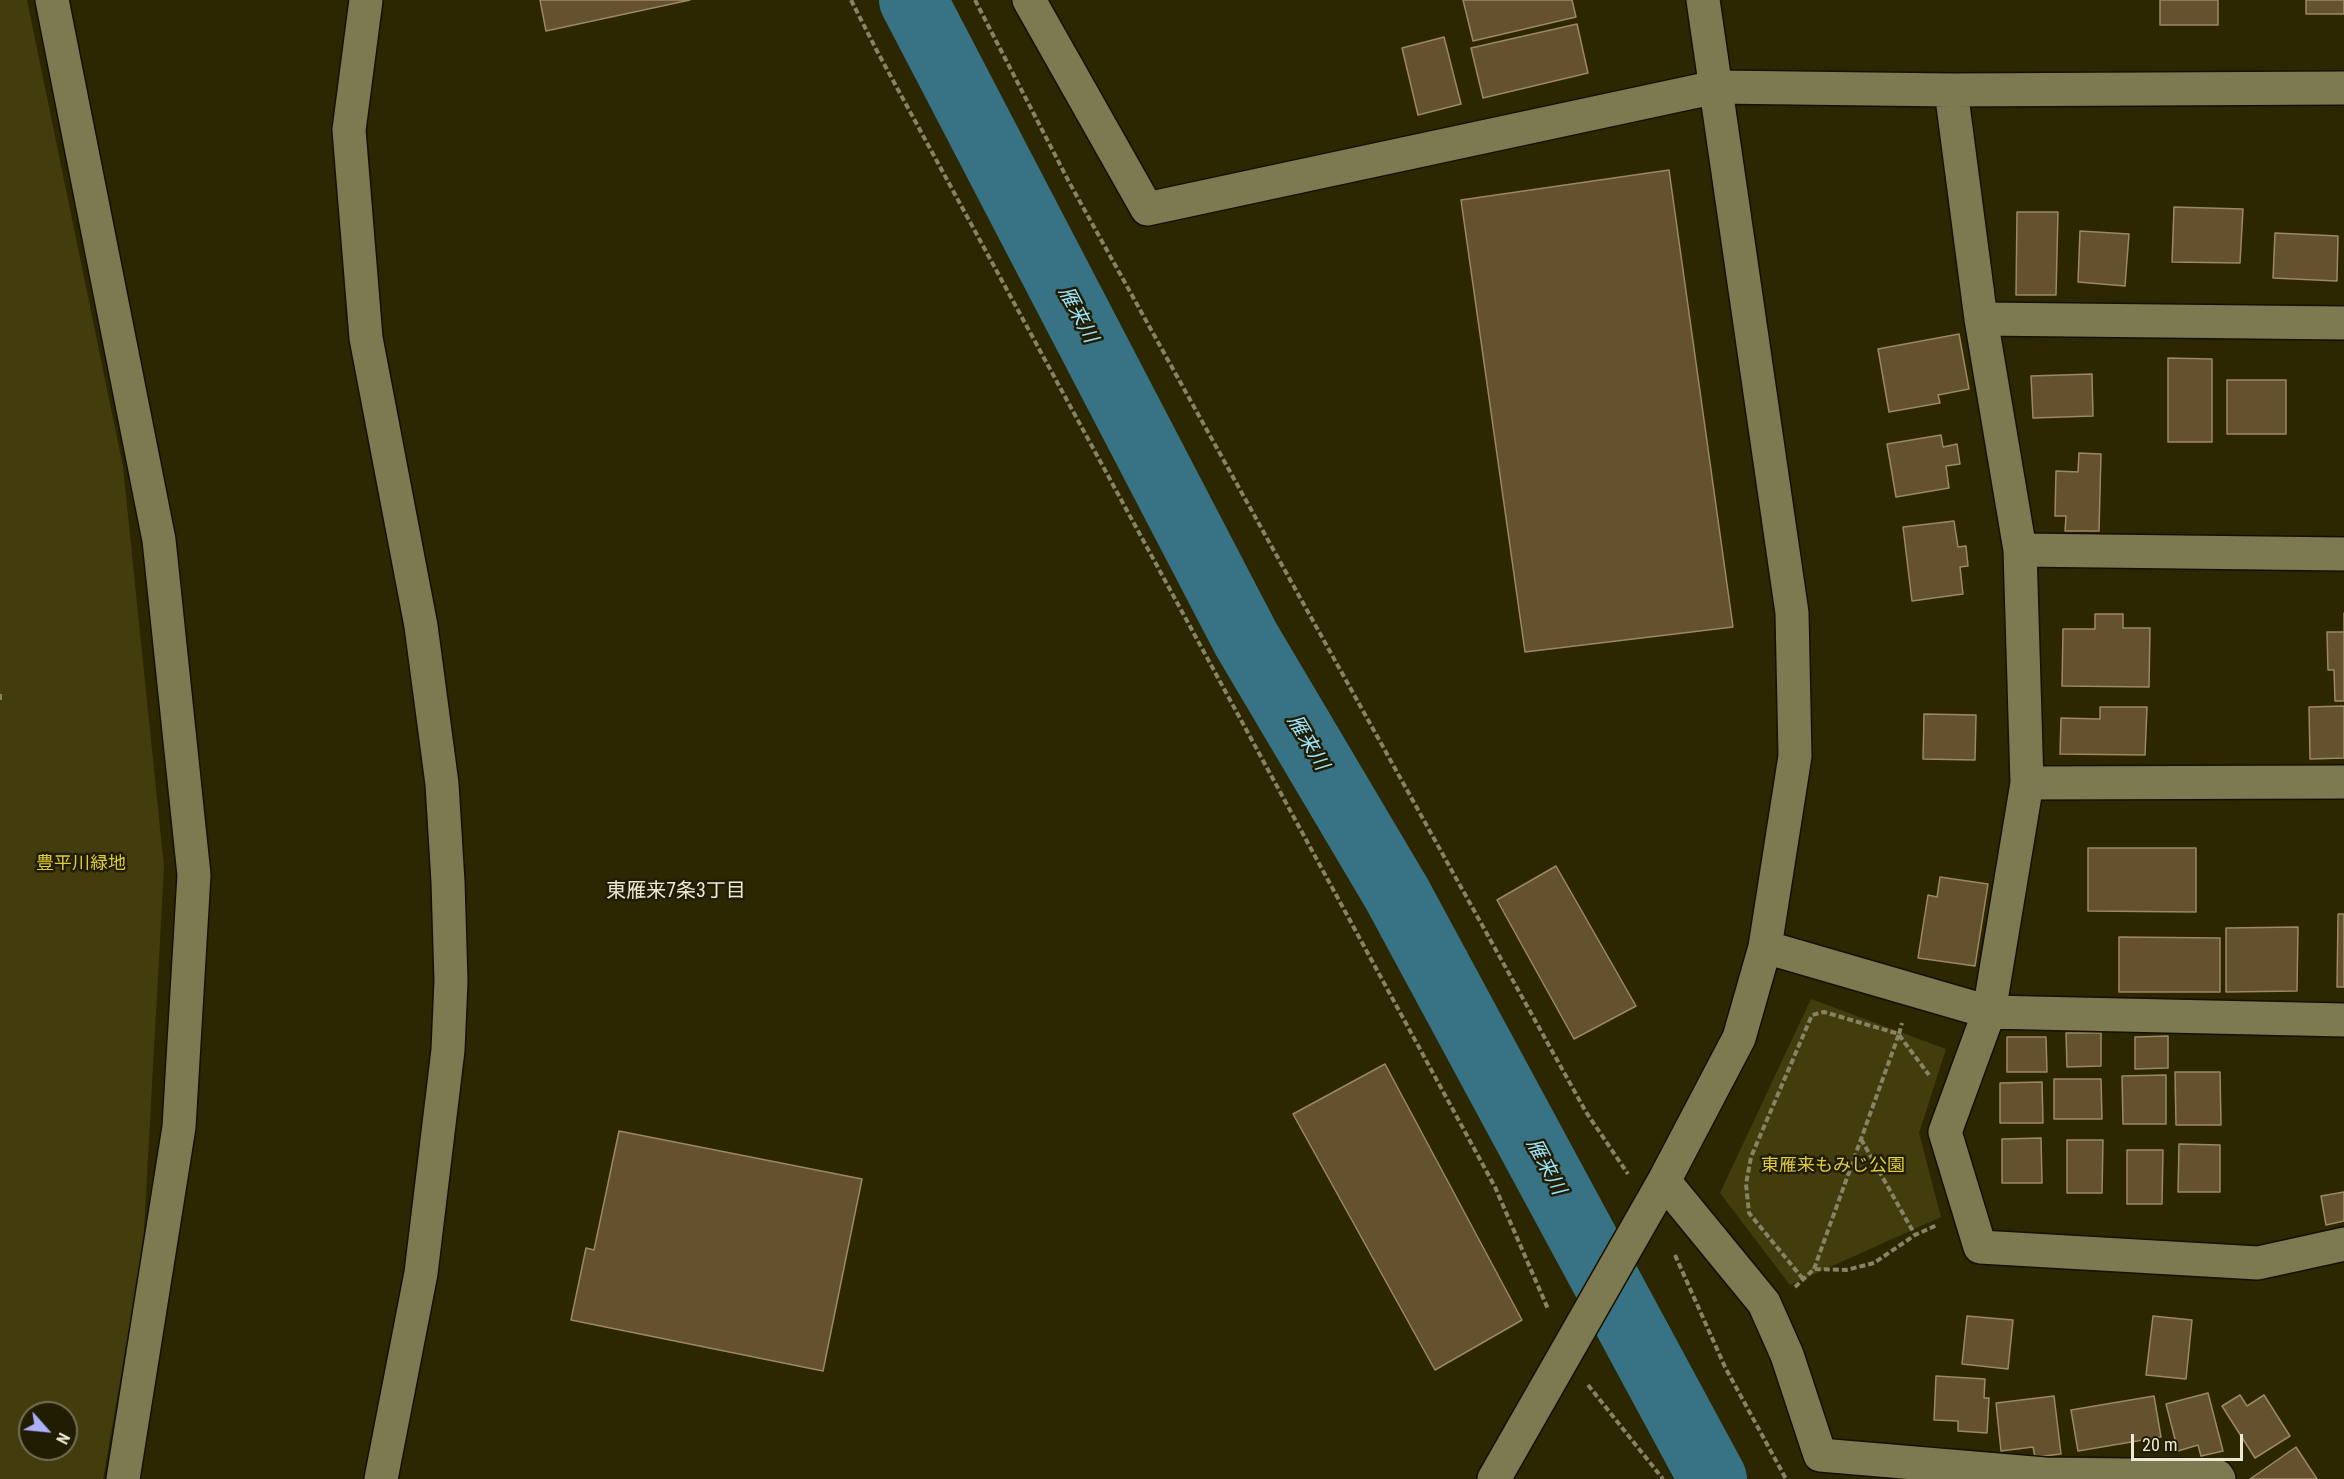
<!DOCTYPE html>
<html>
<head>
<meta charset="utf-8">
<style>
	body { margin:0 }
	#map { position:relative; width:2344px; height:1479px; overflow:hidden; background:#2c2700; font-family:"Roboto Condensed",sans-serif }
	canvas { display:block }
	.north { position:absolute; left:18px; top:1401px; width:60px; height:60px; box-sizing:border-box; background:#211d02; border:2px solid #726f56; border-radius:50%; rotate:117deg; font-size:16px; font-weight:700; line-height:24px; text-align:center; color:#ebe9d4 }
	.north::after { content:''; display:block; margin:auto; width:21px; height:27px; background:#acaffb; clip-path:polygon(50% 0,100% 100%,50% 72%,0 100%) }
	.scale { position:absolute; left:2131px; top:1434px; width:112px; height:27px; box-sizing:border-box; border:3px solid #ebe9d4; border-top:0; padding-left:8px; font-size:18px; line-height:21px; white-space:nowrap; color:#ebe9d4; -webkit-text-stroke:4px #211d02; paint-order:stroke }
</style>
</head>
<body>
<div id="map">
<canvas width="2344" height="1479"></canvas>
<div class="north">N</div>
<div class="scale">20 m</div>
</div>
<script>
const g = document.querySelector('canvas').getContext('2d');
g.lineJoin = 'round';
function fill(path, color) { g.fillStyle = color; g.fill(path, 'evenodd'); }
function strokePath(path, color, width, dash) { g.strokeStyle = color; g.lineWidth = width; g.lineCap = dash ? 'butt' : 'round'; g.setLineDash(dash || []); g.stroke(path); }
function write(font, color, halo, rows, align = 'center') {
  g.font = font + ' "Roboto Condensed","Noto Sans JP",sans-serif'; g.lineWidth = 5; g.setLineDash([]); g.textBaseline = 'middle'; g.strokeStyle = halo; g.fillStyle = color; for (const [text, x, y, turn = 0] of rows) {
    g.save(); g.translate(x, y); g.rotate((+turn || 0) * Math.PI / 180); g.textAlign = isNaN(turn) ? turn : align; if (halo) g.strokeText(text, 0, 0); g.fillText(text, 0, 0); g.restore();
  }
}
const green = new Path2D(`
	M0 0H27L123 467 164 867 143 1249 103 1479H0ZM30 1413H66V1449H30Z
	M1811 999 1946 1049 1919 1133 1941 1217 1790 1285 1720 1193Z`);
const river = new Path2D(`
	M913 0 1246 639 1397 894 1713 1479`);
const building = new Path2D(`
	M540 0H690L546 31Z
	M1463 0H1572L1576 17 1473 41Z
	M2160 0H2218V25H2160Z
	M2306 0H2344V14H2306Z
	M1577 24 1588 73 1483 98 1471 48Z
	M1444 37 1461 104 1418 115 1402 48Z
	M1669 170 1733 627 1525 652 1461 200Z
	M2174 207 2243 209 2240 263 2172 262Z
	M2017 212H2058L2056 295H2016Z
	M2080 231 2129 234 2125 286 2078 282Z
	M2275 233 2338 236 2337 281 2273 278Z
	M1959 334 1969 389 1938 395 1940 403 1889 412 1878 349Z
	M2168 358 2212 359V442H2168Z
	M2092 374 2093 416 2033 418 2031 376Z
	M2227 380H2286V434H2227Z
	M1941 435 1943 447 1957 444 1960 464 1946 466 1949 488 1896 497 1887 444Z
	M2079 453 2101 454 2099 531H2065L2066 516H2055L2056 471 2078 472Z
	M1954 521 1958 547 1966 546 1968 566 1960 567 1963 594 1912 601 1903 527Z
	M2344 613V701H2335L2334 670H2328L2327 632H2344Z
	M2095 614H2123V628H2150L2149 687 2062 686 2063 629H2095Z
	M2344 706V758L2310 759 2309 707Z
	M2100 707H2147L2145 755 2060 754 2061 718 2100 719Z
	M1924 714 1976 715 1975 760 1923 759Z
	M2088 848H2196V912L2088 911Z
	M1556 866 1636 1006 1574 1039 1497 900Z
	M1940 877 1988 884 1975 966 1918 958 1928 895 1937 897Z
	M2338 914H2344V987H2337Z
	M2298 927 2297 991 2226 992V928Z
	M2119 937 2220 938V992H2119Z
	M2066 1033H2101V1066L2067 1067Z
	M2168 1036V1068L2135 1069V1037Z
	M2007 1037H2046L2047 1072H2007Z
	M1385 1064 1522 1320 1435 1370 1293 1114Z
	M2175 1072H2220L2221 1125H2176Z
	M2166 1075V1124H2123L2122 1076Z
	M2054 1079H2101L2102 1119H2054Z
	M2042 1082 2043 1123H2000V1083Z
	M619 1131 862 1179 823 1371 571 1320 586 1248 594 1250Z
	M2041 1138 2042 1183H2002V1139Z
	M2067 1140H2103L2102 1193H2067Z
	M2179 1144 2220 1145V1192H2178Z
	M2127 1150H2163L2162 1204H2127Z
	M2344 1192V1221L2326 1225 2321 1196Z
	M1967 1316 2013 1320 2008 1369 1962 1364Z
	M2153 1316 2192 1320 2186 1379 2146 1375Z
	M1936 1376 1985 1379 1984 1398H1989L1987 1433 1958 1431V1421L1934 1420Z
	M2208 1393 2223 1451 2201 1456 2198 1445 2178 1451 2166 1404Z
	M2240 1395 2247 1406 2264 1395 2290 1436 2255 1458 2222 1406Z
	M2054 1396 2061 1454 2035 1457 2033 1447 2001 1451 1996 1403Z
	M2154 1396 2161 1437 2078 1451 2071 1410Z
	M2296 1447 2317 1479H2250Z`);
const path = new Path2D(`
	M851 0 877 51 1495 1187 1548 1309
	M975 0 1069 182 1586 1112 1628 1174
	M0 694V703
	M1899 1035 1929 1075
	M1861 1139 1915 1235
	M1675 1255 1725 1367 1786 1479
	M1814 1269 1899 1034
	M1803 1279 1749 1213 1746 1184 1751 1157 1812 1015 1824 1012 1899 1034 1902 1023
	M1795 1287 1814 1269 1846 1270 1874 1263 1915 1235 1937 1225
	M1588 1385 1663 1479`);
const minor = new Path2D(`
	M1029 0 1147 209 1716 87 1951 90 2344 88
	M1951 90 1981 319 2020 550 2027 783 1989 1012 1945 1132 1980 1247 2258 1263 2344 1244
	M1981 319 2344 323
	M2020 550 2344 554
	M2027 783 2344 782
	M1765 947 1989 1012 2344 1020
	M1664 1181 1764 1303 1787 1355 1820 1455 2045 1474 2217 1476 2219 1479
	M1494 1479 1664 1181 1739 1038 1765 947 1795 756 1792 613 1703 0`);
const tertiary = new Path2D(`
	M52 0 159 540 194 875 179 1127 123 1479
	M366 0 349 130 366 338 421 626 442 784 448 882 451 981 448 1050 421 1273 381 1479`);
const parkNames = [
	["豊平川緑地",81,864],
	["東雁来もみじ公園",1833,1166]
];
const waterNames = [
	["雁来川",1077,315,62],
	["雁来川",1307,743,59],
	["雁来川",1545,1167,62]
];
const neighbourhoodNames = [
	["東雁来7条3丁目",676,892]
];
fill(green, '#433d0e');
strokePath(river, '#387285', 68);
fill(building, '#64522e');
strokePath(building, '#9c8863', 1.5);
strokePath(minor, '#141000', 36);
strokePath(tertiary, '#141000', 36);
strokePath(path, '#878365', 4, [6, 3]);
strokePath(minor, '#7d7951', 33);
strokePath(tertiary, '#7d7951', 33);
write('18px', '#decc39', '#211d02', parkNames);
write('italic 20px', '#9ce3fd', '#211d02', waterNames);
write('20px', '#ebe9d4', '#211d02', neighbourhoodNames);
</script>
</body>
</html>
